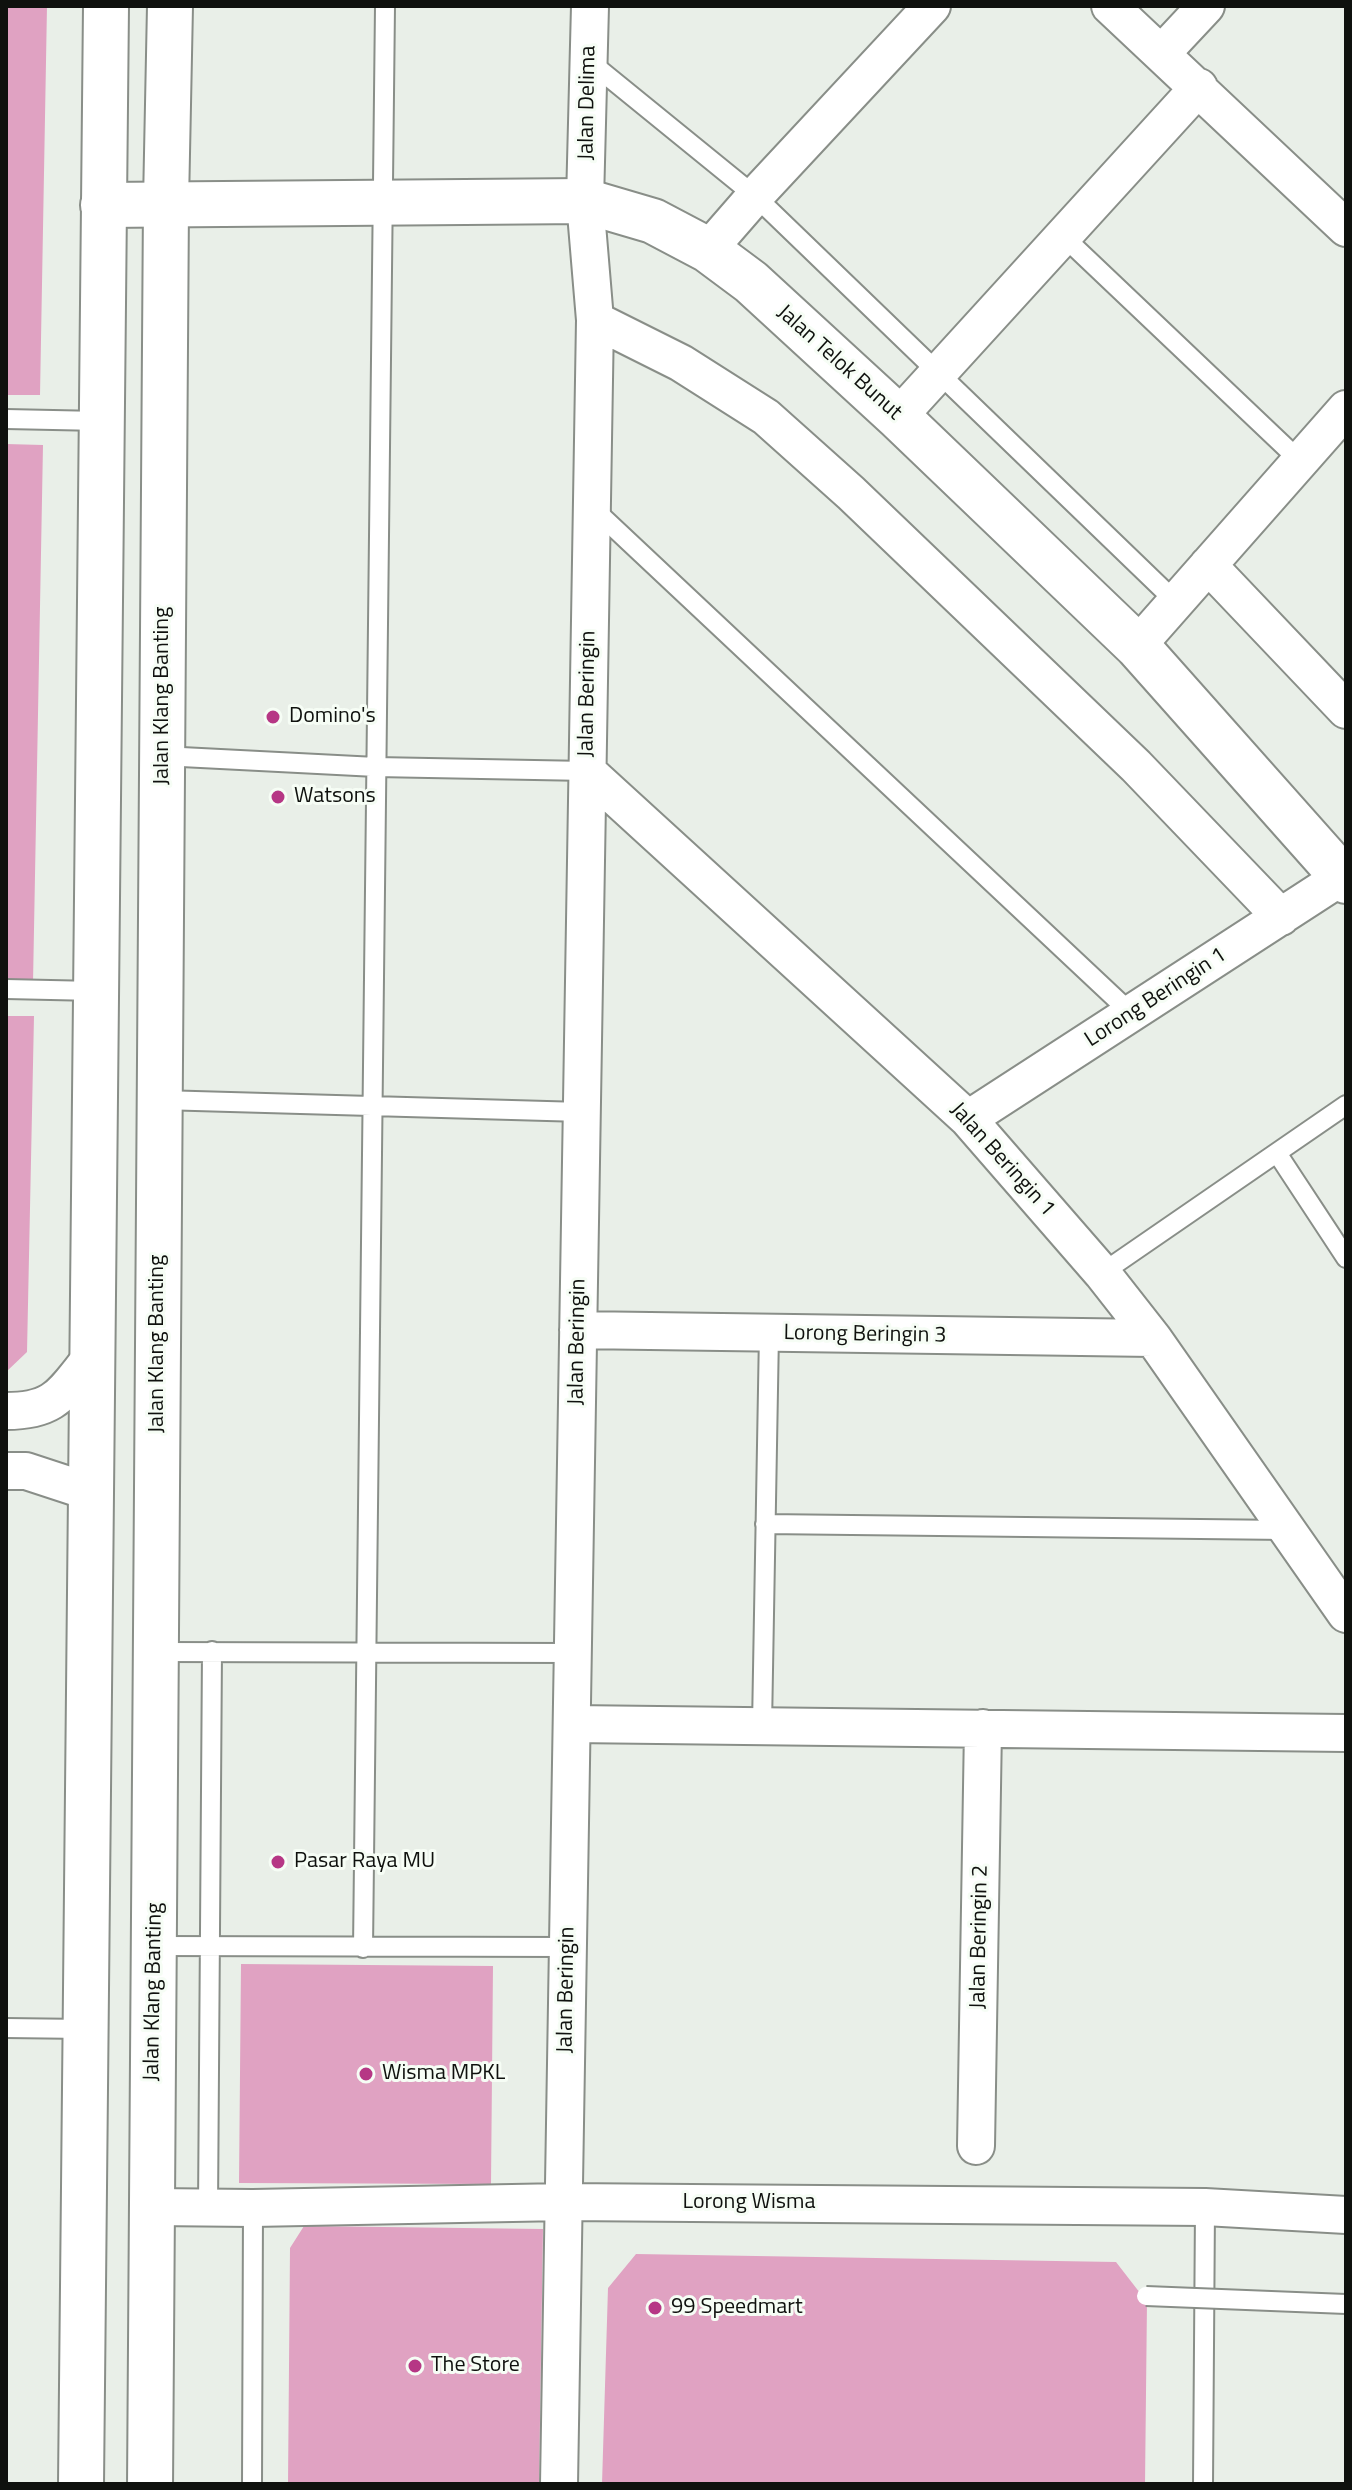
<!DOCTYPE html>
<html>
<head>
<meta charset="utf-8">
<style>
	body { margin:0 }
	#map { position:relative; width:1352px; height:2490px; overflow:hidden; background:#e9efe8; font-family:"Titillium Web",sans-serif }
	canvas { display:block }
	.frame { position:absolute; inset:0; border:8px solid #0f110e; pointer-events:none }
</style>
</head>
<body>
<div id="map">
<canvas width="1352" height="2490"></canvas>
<div class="frame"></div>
</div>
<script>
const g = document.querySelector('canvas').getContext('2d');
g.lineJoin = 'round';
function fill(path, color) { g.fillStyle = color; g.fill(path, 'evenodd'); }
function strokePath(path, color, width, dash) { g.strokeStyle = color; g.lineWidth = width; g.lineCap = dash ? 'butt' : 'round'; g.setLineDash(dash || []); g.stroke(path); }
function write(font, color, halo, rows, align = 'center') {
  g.font = font + ' "Titillium Web",sans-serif'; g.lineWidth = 6; g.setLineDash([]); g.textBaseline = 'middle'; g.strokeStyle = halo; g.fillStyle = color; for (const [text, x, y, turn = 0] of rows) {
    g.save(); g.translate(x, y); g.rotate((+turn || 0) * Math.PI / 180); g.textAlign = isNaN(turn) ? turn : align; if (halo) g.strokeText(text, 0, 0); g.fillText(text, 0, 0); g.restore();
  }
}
const building = new Path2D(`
	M6 6H47L40 395H6Z
	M6 444 43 445 33 983 6 982Z
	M6 1016H34L27 1352 6 1372Z
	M241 1964 493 1966 491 2184 239 2183Z
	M304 2226 543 2229 539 2484H288L290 2248Z
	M636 2254 1116 2262 1147 2302 1145 2484H602L608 2288Z`);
const lane = new Path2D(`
	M589 61 755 196 1176 602
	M1063 236 1300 461
	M6 419 100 421
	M594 509 1132 1014
	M162 756 376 767 587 771
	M6 989 95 991
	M160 1100 582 1112
	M1277 1153 1346 1258
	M1102 1273 1346 1105
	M765 1524 1287 1530
	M156 1652 573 1653
	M762 1726 769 1333
	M155 1946 568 1947
	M363 1948 385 6
	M6 2028 85 2029
	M208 2208 212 1651
	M252 2484 253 2208
	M1203 2484 1205 2207`);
const street = new Path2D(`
	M1110 6 1346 228
	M1162 53 1206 6
	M708 250 755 196 932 6
	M595 320 681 363 766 417 851 493 1136 766 1281 917
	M898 417 1199 87
	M1208 565 1346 710
	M1137 646 1346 409
	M587 771 968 1119 1102 1273 1153 1338 1346 1614
	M968 1119 1346 874
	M578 1330 1153 1338
	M6 1411C56 1411 62 1393 91 1358
	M6 1471H26L90 1492
	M572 1724 1346 1733
	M976 2146 983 1728
	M152 2207 253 2208 564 2202 1205 2207 1346 2215
	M559 2484 595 320 585 201 590 6`);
const secondary = new Path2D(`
	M103 205 585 201 653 221 708 250 751 282 898 417 1137 646 1346 881`);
const highway = new Path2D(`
	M81 2484 106 6
	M150 2484 166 203 170 6`);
const laneBridge = new Path2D(`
	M1146 2296 1346 2304`);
const markers = [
	[273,717,8,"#b63785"],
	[278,797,8,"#b63785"],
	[278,1862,8,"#b63785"],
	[366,2074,8,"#b63785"],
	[655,2308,8,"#b63785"],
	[415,2366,8,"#b63785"]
];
const streetNames = [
	["Jalan Delima",588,103,-89],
	["Jalan Telok Bunut",839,363,42],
	["Jalan Beringin",588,694,-89],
	["Jalan Klang Banting",163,696,-90],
	["Lorong Beringin 1",1156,998,-33],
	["Jalan Beringin 1",1002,1160,48],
	["Lorong Beringin 3",865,1335,1],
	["Jalan Beringin",578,1342,-89],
	["Jalan Klang Banting",158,1344,-90],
	["Jalan Beringin 2",980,1937,-89],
	["Jalan Beringin",567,1990,-89],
	["Jalan Klang Banting",154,1992,-89],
	["Lorong Wisma",749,2203]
];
const poiNames = [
	["Domino's",289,717],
	["Watsons",294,797],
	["Pasar Raya MU",294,1862],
	["Wisma MPKL",382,2074],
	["99 Speedmart",671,2308],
	["The Store",431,2366]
];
fill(building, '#e0a2c2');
strokePath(lane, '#898e88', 22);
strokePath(street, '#898e88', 40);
strokePath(secondary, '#898e88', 48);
strokePath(highway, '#898e88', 48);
strokePath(lane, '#fff', 18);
strokePath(street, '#fff', 36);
strokePath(secondary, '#fff', 44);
strokePath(highway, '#fff', 44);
strokePath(laneBridge, '#898e88', 22, []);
strokePath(laneBridge, '#fff', 18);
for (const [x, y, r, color] of markers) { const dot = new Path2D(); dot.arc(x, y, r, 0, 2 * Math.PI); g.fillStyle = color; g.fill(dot); strokePath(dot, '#f6fdf5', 3); }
write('22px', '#0f110e', '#f6fdf5', streetNames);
write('22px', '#0f110e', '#f6fdf5', poiNames, 'left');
</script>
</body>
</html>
